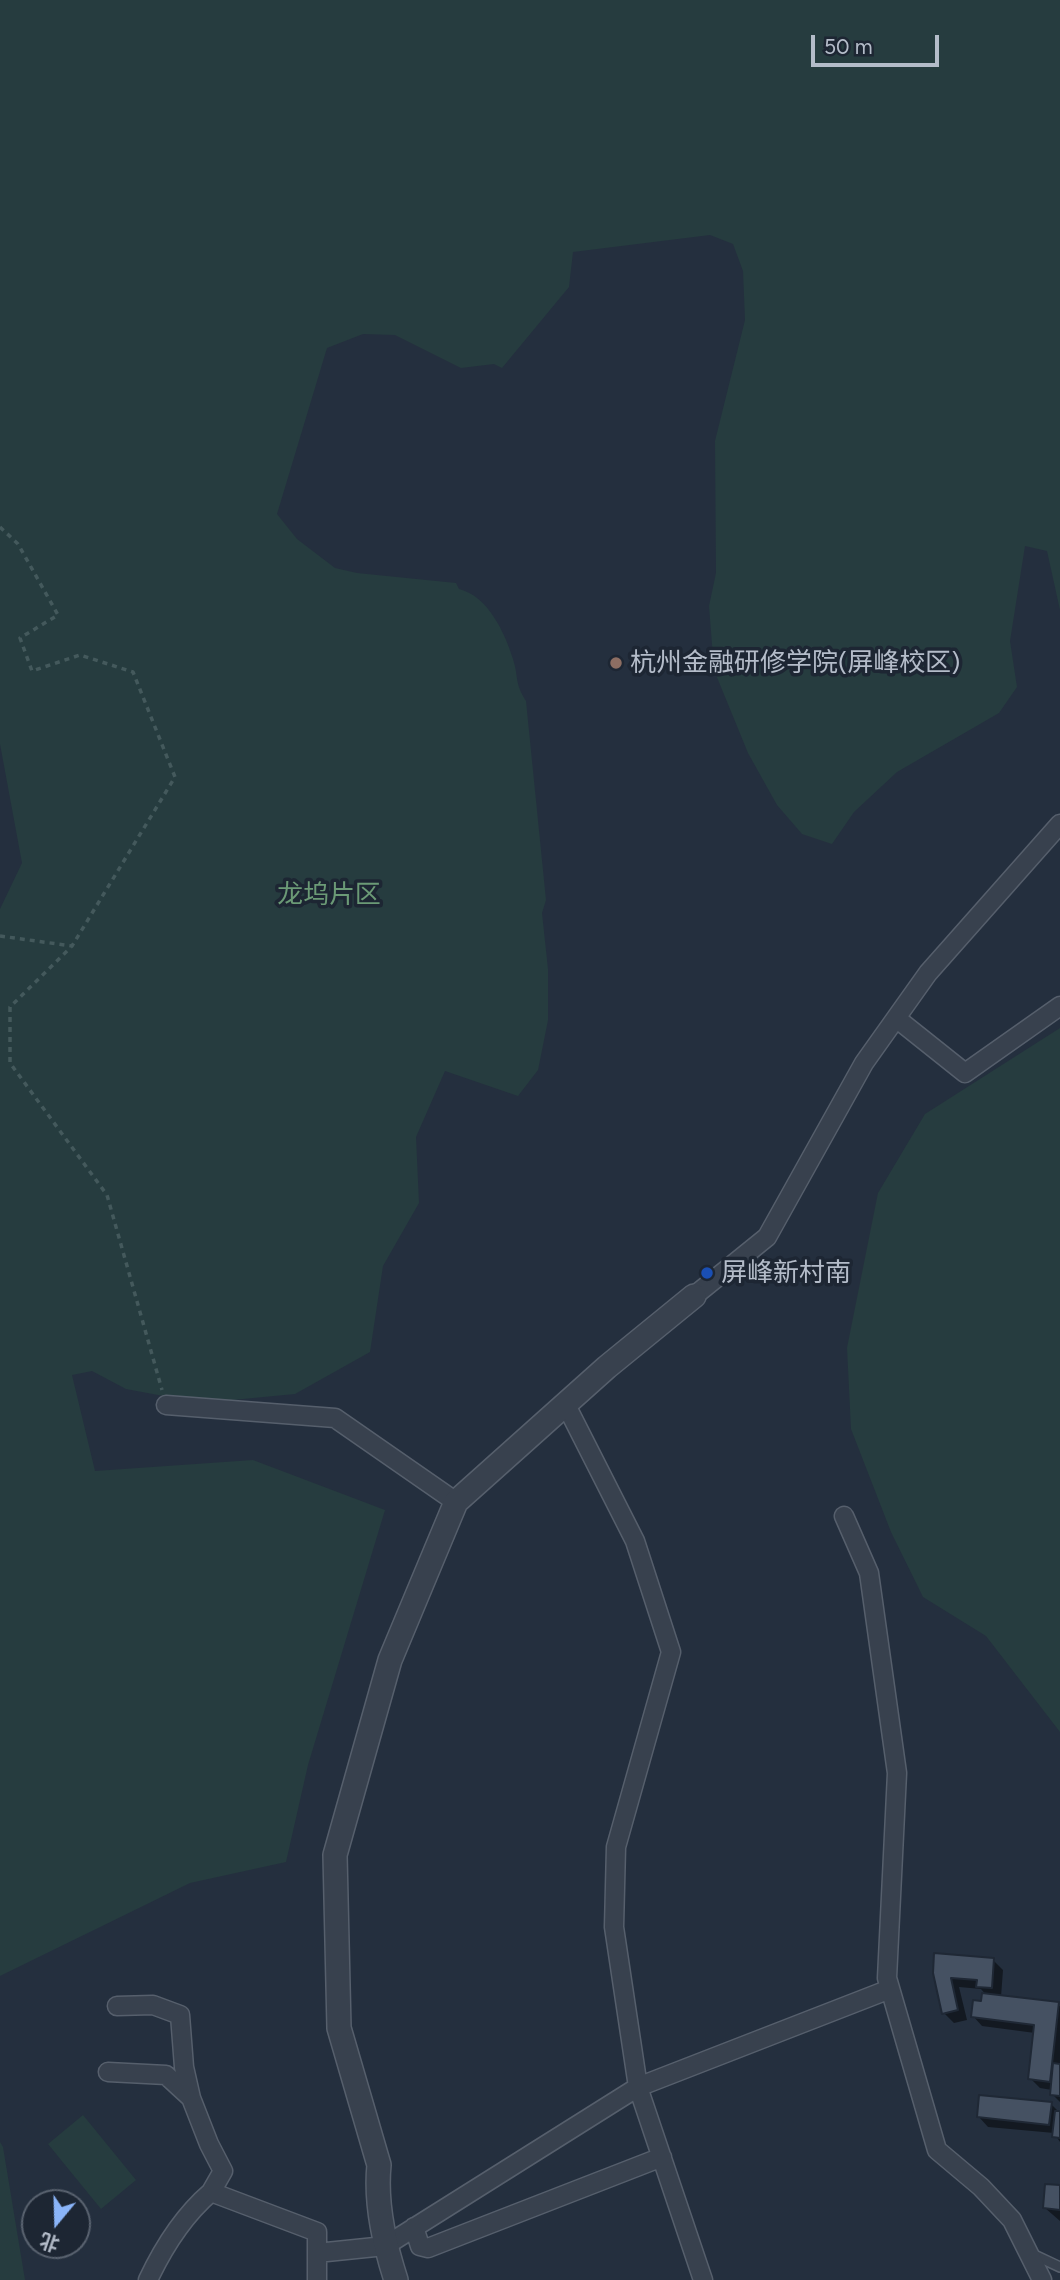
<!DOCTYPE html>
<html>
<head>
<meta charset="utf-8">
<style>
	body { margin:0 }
	#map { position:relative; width:1060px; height:2280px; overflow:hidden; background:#242f3e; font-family:Figtree,"Noto Sans SC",sans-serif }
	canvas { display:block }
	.north { position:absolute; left:21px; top:2189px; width:70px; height:70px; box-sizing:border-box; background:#1d2633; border:2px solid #59626f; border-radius:50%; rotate:199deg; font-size:19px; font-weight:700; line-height:28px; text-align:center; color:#b4bcc9 }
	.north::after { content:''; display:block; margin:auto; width:24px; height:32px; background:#8ab4f8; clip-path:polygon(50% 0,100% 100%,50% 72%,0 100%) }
	.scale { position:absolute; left:811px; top:35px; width:128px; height:32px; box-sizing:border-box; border:4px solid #b4bcc9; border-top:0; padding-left:9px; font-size:21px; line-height:24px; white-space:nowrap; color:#b4bcc9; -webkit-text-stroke:5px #1d2633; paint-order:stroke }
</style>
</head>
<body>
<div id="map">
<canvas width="1060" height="2280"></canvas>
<div class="north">北</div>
<div class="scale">50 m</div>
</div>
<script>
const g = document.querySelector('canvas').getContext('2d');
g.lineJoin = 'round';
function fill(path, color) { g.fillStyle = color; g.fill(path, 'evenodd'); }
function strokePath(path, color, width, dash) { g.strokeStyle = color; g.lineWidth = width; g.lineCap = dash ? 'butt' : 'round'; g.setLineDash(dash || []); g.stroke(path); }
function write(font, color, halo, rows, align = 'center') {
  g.font = font + ' Figtree,"Noto Sans SC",sans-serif'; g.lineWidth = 7; g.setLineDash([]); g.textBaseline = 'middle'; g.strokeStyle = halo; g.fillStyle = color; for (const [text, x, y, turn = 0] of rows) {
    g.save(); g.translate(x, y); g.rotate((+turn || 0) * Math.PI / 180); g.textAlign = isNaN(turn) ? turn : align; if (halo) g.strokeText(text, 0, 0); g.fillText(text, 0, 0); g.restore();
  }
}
const green = new Path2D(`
	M0 0H1060V610L1047 551 1025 546 1010 641 1017 687 999 713 897 772 854 812 832 844 802 834 777 805 748 753 714 670 709 606 716 573 715 441 745 320 743 271 733 244 710 235 573 252 569 287 502 368 494 364 461 368 395 335 363 334 327 348 277 514 297 539 335 568 357 573 456 583 459 589C488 596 505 633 513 659 519 678 514 682 526 701L546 900 542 913 548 969V1020L538 1070 518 1096 445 1071 416 1137 419 1203 383 1266 370 1352 295 1394 201 1403 126 1389 92 1371 72 1375 95 1471 253 1460 385 1510 308 1765 286 1862 190 1883 0 1976V909L22 863 0 744Z
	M1060 1028V1732L986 1636 923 1597 891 1532 851 1429 847 1348 878 1193 925 1114Z
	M83 2115 136 2180 101 2209 48 2144Z
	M0 2142 3 2147 25 2280H0Z`);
const shadow = new Path2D(`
	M993 1960 1003 1970 1001 1997 1060 2006V2102L1052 2094V2090L1040 2088 1030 2078 1035 2033 982 2026 973 2016 987 1996 981 1989 959 1987 967 2020 954 2023 944 2013 935 1972Z
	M1051 2104 1060 2113V2142L1054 2133 988 2127 979 2117Z
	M1060 2187V2221L1045 2208Z`);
const building = new Path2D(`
	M934 1953 994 1958 992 1988 976 1987 977 1980 951 1978 958 2010 942 2014 933 1973Z
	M982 1993 1059 2002 1050 2082 1028 2079 1034 2025 971 2017 973 2000 981 2001Z
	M1053 2063 1060 2064V2096L1050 2095Z
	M979 2095 1052 2102 1049 2125 977 2117Z
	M1055 2111H1060V2138L1052 2137Z
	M1045 2184 1060 2185V2210L1043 2208Z`);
const path = new Path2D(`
	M0 527 18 544 58 615 20 638 32 671 80 655 133 672 175 777 72 946 10 1007V1063L107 1195 162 1390
	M0 936 72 946`);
const service = new Path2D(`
	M1030 2253 1060 2267`);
const minor = new Path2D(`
	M896 1018 965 1073 1060 1006
	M694 1296 767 1237 864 1063 928 973 1060 824
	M166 1405 335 1418 456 1502
	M566 1405 635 1541 671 1652 616 1847 614 1927 638 2087 703 2280
	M844 1516 869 1573 897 1773 887 1978 937 2150 981 2187 1012 2220 1042 2280
	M117 2006 153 2005 180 2015 184 2067 191 2098
	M108 2072 166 2075 191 2098 209 2144 223 2171 211 2192
	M414 2227 420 2246 428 2248 662 2157
	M317 2253 385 2246 638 2087 890 1989
	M148 2280C164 2246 183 2216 211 2192L317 2232V2280`);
const tertiary = new Path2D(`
	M396 2280C384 2243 375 2204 379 2165L339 2028 335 1855 390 1660 456 1502 607 1367 694 1296`);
const markers = [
	[616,663,7,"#8d6e63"],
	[707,1273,7,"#1a4fb4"]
];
const poiNames = [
	["杭州金融研修学院(屏峰校区)",630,663],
	["屏峰新村南",721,1273]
];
const parkNames = [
	["龙坞片区",329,895]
];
fill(green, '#263c3f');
fill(shadow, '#0007');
fill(building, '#455162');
strokePath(building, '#1f2835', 2);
strokePath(service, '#565f6c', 12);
strokePath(minor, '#565f6c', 21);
strokePath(tertiary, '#565f6c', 26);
strokePath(path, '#44595c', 3.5, [5, 5]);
strokePath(service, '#38414e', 9);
strokePath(minor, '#38414e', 18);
strokePath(tertiary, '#38414e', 23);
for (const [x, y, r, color] of markers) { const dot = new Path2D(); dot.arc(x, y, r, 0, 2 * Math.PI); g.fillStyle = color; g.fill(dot); strokePath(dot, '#1d2633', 2.5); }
write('26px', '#b4bcc9', '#1d2633', poiNames, 'left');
write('26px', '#6b9a76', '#1d2633', parkNames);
</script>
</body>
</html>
